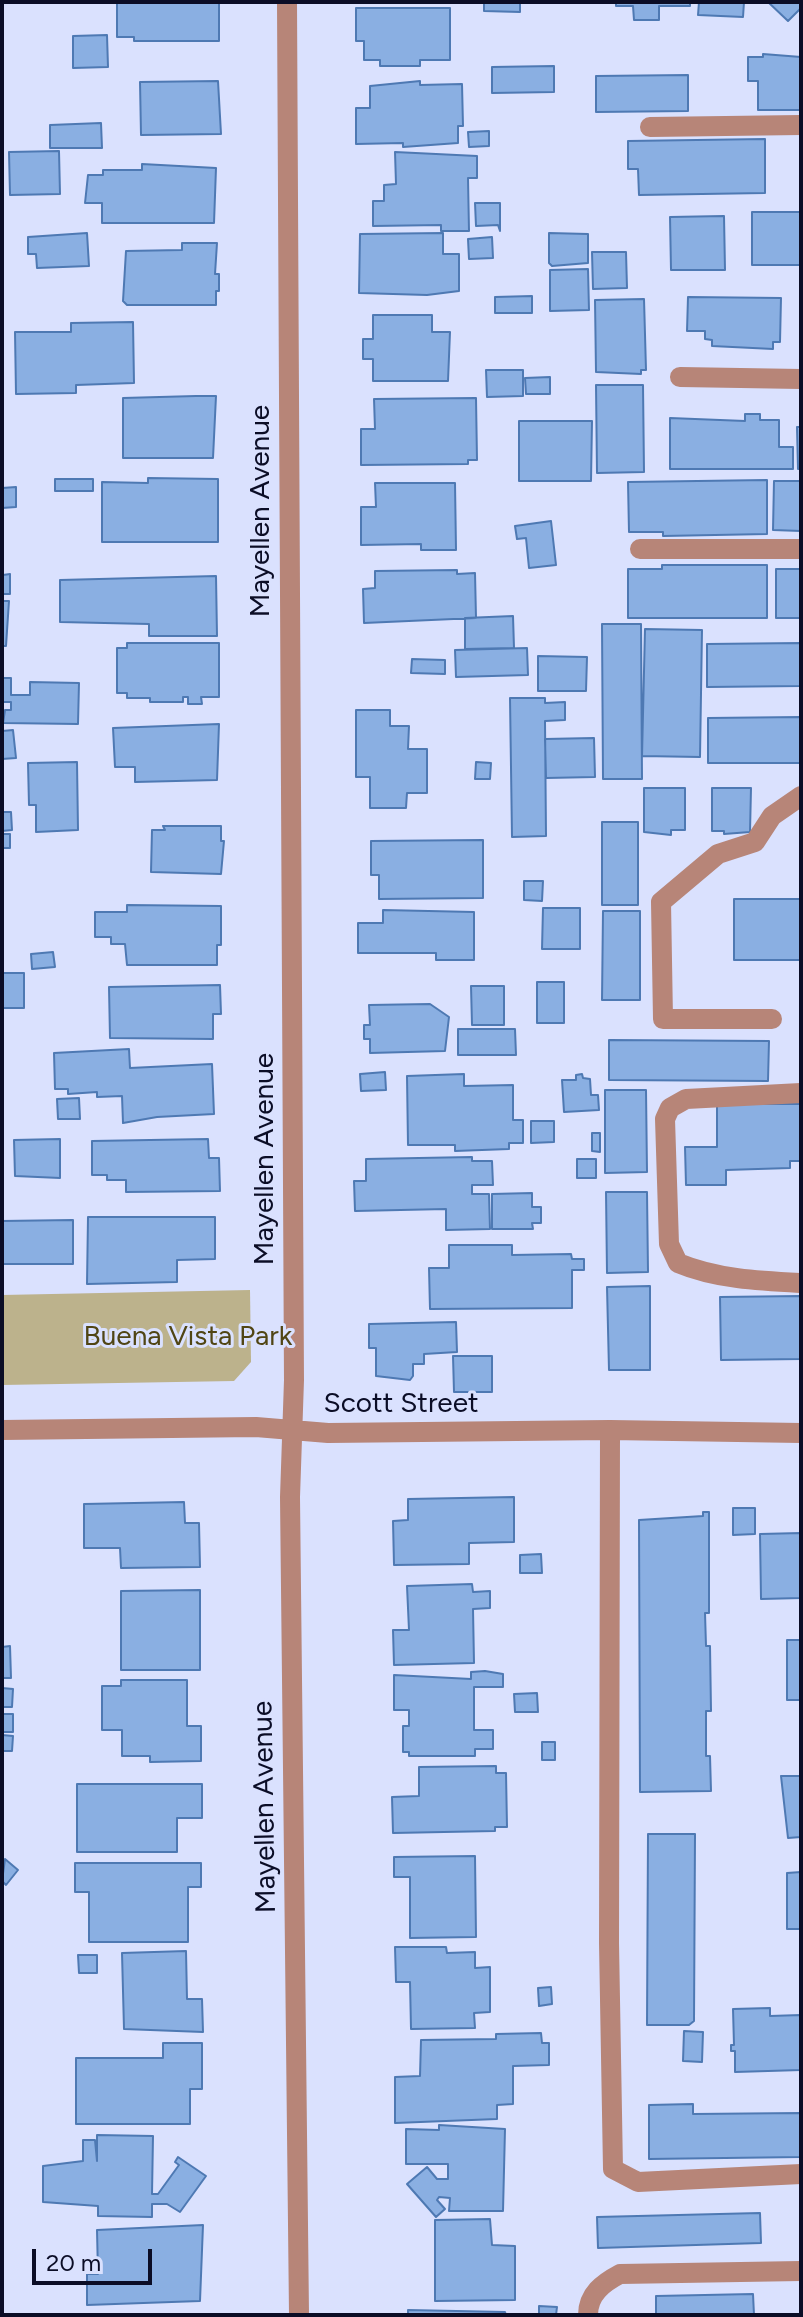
<!DOCTYPE html>
<html>
<head>
<meta charset="utf-8">
<style>
	body { margin:0 }
	#map { position:relative; width:803px; height:2317px; overflow:hidden; background:#dae1fe; font-family:Figtree,sans-serif }
	canvas { display:block }
	.frame { position:absolute; inset:0; border:4px solid #0b0d26; pointer-events:none }
	.scale { position:absolute; left:32px; top:2249px; width:120px; height:36px; box-sizing:border-box; border:4px solid #0b0d26; border-top:0; padding-left:10px; font-size:24px; line-height:28px; white-space:nowrap; color:#0b0d26; -webkit-text-stroke:6px #dae1fe; paint-order:stroke }
</style>
</head>
<body>
<div id="map">
<canvas width="803" height="2317"></canvas>
<div class="frame"></div>
<div class="scale">20 m</div>
</div>
<script>
const g = document.querySelector('canvas').getContext('2d');
g.lineJoin = 'round';
function fill(path, color) { g.fillStyle = color; g.fill(path, 'evenodd'); }
function strokePath(path, color, width, dash) { g.strokeStyle = color; g.lineWidth = width; g.lineCap = dash ? 'butt' : 'round'; g.setLineDash(dash || []); g.stroke(path); }
function write(font, color, halo, rows, align = 'center') {
  g.font = font + ' Figtree,sans-serif'; g.lineWidth = 6; g.setLineDash([]); g.textBaseline = 'middle'; g.strokeStyle = halo; g.fillStyle = color; for (const [text, x, y, turn = 0] of rows) {
    g.save(); g.translate(x, y); g.rotate((+turn || 0) * Math.PI / 180); g.textAlign = isNaN(turn) ? turn : align; if (halo) g.strokeText(text, 0, 0); g.fillText(text, 0, 0); g.restore();
  }
}
const green = new Path2D(`
	M250 1290 251 1362 234 1381 2 1385V1295Z`);
const building = new Path2D(`
	M117 2H219V41H134V37H117Z
	M484 2H520V12L484 11Z
	M616 2H690V6H659V20H634L633 6H616Z
	M699 2H744L743 17 698 15Z
	M768 2H801V8L788 21Z
	M356 8H450V60H420V66H380V60H364V41H356Z
	M107 35 108 67 73 68V36Z
	M763 54 801 57V110H758V81H748V57H763Z
	M554 66V92L492 93V67Z
	M688 75V111L596 112V76Z
	M218 81 221 134 141 135 140 82Z
	M420 81V85L462 84 463 126H458V143L403 147V143L356 144V108H370V86Z
	M101 123 102 148H50V125Z
	M489 131V146L469 147 468 132Z
	M765 139V193L639 195 638 169H628V141Z
	M59 151 60 194 10 195 9 152Z
	M395 152 477 156V178H468L469 231H441V225L373 226V201H384V185L396 184Z
	M142 164 216 168 214 223H102V203H85L88 175H103V170H142Z
	M475 203H500V231L498 225 476 226Z
	M752 212H801V265H752Z
	M724 216 725 270H671L670 217Z
	M87 233 89 266 37 268 36 254H28V237Z
	M443 233V254H459V291L427 295 359 293 360 234Z
	M549 233 588 234V263L552 266 549 263Z
	M492 237 493 258 469 259 468 239Z
	M182 243H217L215 274H219V291H216V305H127L123 301 126 251 182 250Z
	M592 252H626L627 288 593 289Z
	M588 269 589 310 550 311V270Z
	M532 296V313H495V297Z
	M688 297 781 298 780 342H773V349L712 346V340L705 339V331H687Z
	M644 299 646 370H641V374L596 372 595 300Z
	M373 315H432V332H450L448 381H373V359H363V339H373Z
	M133 322 134 383 76 385V393L16 394 15 332H71V323Z
	M486 370H523V396L487 397Z
	M550 377V394H526L525 378Z
	M596 385H643L644 472 597 473Z
	M196 396H216L213 458H123V398Z
	M476 398 477 460H468V464L361 465V429H375L374 399Z
	M745 414H760V420H779V447H793V469H670V418L745 421Z
	M519 421H592L591 481H519Z
	M797 427H801V469H798Z
	M148 478 218 479V542H102V482L148 483Z
	M55 479H93V491H55Z
	M767 480V534L663 536V532H629L628 482Z
	M774 481H801V531L773 530Z
	M375 483H455L456 550H421V544L361 545V507H376Z
	M16 487V507L2 508V488Z
	M551 521 556 565 529 568 526 538 517 539 515 526Z
	M2 564 3 575 10 574V594H2Z
	M662 565H767V618H628V569H662Z
	M776 569H801V618H776Z
	M457 570V574L475 573 476 618 364 623 363 589 375 588V571Z
	M216 576 217 636H149V624L60 622V580Z
	M2 601H9L6 646H2Z
	M513 616 514 648 465 649V618Z
	M602 624H641L642 779H603Z
	M645 629 702 630 700 757 642 756Z
	M127 643H219V697H201L202 704H188V697H183V702H150V698H127V693H117V648H127Z
	M801 643V686L707 687V644Z
	M527 648 528 675 456 677 455 650Z
	M538 656 587 657 586 691H538Z
	M412 659 445 660V674L411 673Z
	M2 678H11V695H30V682L79 683 78 724 3 723 5 710H11V702H2Z
	M510 698H545V703L565 702V720L545 721 546 836 512 837Z
	M356 710H390V726H409L408 749H427V793H407L406 808H370V777H356Z
	M801 717V763H708V718Z
	M219 724 217 780 135 782V767H115L113 728Z
	M13 730 16 758 2 759V731Z
	M594 738 595 777 546 778 545 739Z
	M77 762 78 830 36 832V805H29L28 763Z
	M476 762 491 763 490 779H475Z
	M644 788H685V830H671V835L644 832Z
	M712 788H751L750 832 724 834V831H712Z
	M2 812H11L12 830 2 831Z
	M602 822H638V905H602Z
	M163 826H221V841H224L221 874 151 872 152 830H165Z
	M2 834H10V848H2Z
	M483 840V898L379 899V875H371V841Z
	M524 881H543L542 901 524 900Z
	M734 899H801V960H734Z
	M127 905 221 906V945H217V965H127L125 944H111V937H95V912H127Z
	M543 908H580V949H542Z
	M383 910 474 912V960H436V953H358V923H383Z
	M603 911H640V1000H602Z
	M53 952 55 967 32 969 31 954Z
	M2 973H24V1008H2Z
	M537 982H564V1023H537Z
	M220 985 221 1014H213V1039L110 1038 109 987Z
	M471 986H504V1025H472Z
	M430 1004 449 1017 445 1051 370 1053V1039H364V1025H370L369 1005Z
	M458 1029H515L516 1055H458Z
	M609 1040 769 1041 768 1081 609 1080Z
	M129 1049 130 1068 212 1064 214 1114 157 1117 123 1123 122 1096 97 1097V1092L68 1094V1089H55L54 1053Z
	M385 1072 386 1090 361 1091 360 1074Z
	M464 1074V1086L513 1085V1120H523V1143H509V1149L455 1151V1145H408L407 1076Z
	M582 1074 583 1078 590 1079 591 1095H598L599 1110 564 1112 562 1080H576V1075Z
	M605 1090H646L647 1172 605 1173Z
	M79 1098 80 1119H58L57 1099Z
	M717 1104H801V1161H790V1168L726 1170V1185H686L685 1147H717Z
	M531 1121H554V1142L531 1143Z
	M592 1133H600V1152L592 1151Z
	M60 1139V1178L15 1176 14 1140Z
	M208 1139 209 1158H219L220 1191 126 1192V1180H107V1175H92V1141Z
	M472 1157V1161H492L493 1185H472V1194H489L490 1229 446 1230V1209L355 1211 354 1181H366V1159Z
	M577 1159H596V1178H577Z
	M606 1192H647L648 1272 607 1273Z
	M532 1193V1207H541V1223H532L533 1229H492V1194Z
	M88 1217H215V1259L177 1260V1282L87 1284Z
	M73 1220V1264H2V1221Z
	M449 1245H512V1255L571 1254 572 1259H584V1270H572V1308L430 1309 429 1268H449Z
	M650 1286V1370H609L607 1287Z
	M801 1296V1359L721 1360 720 1297Z
	M456 1322 457 1352 424 1354V1364H413V1376L410 1380 376 1376V1348H369V1324Z
	M453 1356H492V1392H454Z
	M514 1497V1542L469 1543V1564L394 1565 393 1521 408 1520V1499Z
	M184 1502 185 1523H199L200 1567 121 1568 120 1548H84V1504Z
	M733 1508H755V1534L733 1535Z
	M703 1512H709V1613H705L706 1646H710L711 1711H706V1756H710L711 1791 640 1792 639 1520 703 1516Z
	M801 1533V1598L761 1599 760 1534Z
	M541 1554 542 1573H520V1555Z
	M472 1584 473 1592 490 1591V1608L473 1609 474 1663 394 1665 393 1630H409L407 1586Z
	M200 1590V1670H121V1591Z
	M787 1640H801V1700H787Z
	M10 1646 11 1678H2V1647Z
	M485 1671 503 1674V1687H474V1730H493V1749H475V1756H409V1752H403V1726H409V1710H394V1675L471 1679V1672Z
	M121 1680H187V1726H201V1761L150 1762V1756H122V1730H102V1686H121Z
	M2 1688 13 1689 12 1707H2Z
	M537 1693 538 1712H515L514 1694Z
	M2 1714H13V1732H2Z
	M2 1735 13 1736 12 1751H2Z
	M542 1742H555V1760H542Z
	M496 1766V1773H506L507 1827H495V1831L393 1833 392 1797 419 1796V1767Z
	M781 1776H801V1837L788 1838Z
	M77 1784H202V1818H177V1852H77Z
	M648 1834H695L694 2021 689 2025H647Z
	M475 1856 476 1937 410 1938V1877H394V1857Z
	M5 1859 18 1870 6 1885 2 1881Z
	M75 1863H201V1887H188V1942H89V1892H75Z
	M801 1872V1929H787V1873Z
	M395 1947H446L447 1953 475 1952V1968L490 1967V2012L474 2013 475 2028 411 2029 410 1982H396Z
	M186 1951 187 1999H202L203 2032 124 2029 122 1953Z
	M78 1955H97V1973H79Z
	M551 1987 552 2004 539 2006 538 1988Z
	M770 2008V2016L801 2015V2070L735 2072V2051H731V2045H734L733 2009Z
	M684 2031 703 2032 702 2062 683 2061Z
	M541 2033 542 2043H549V2065L513 2066V2104L497 2105V2119L395 2123V2077L420 2076 421 2040 496 2039V2034Z
	M163 2043H202V2089H190V2124H76V2058H163Z
	M693 2104V2114L801 2113V2157L649 2159V2105Z
	M439 2125 505 2129 503 2211H449L450 2198 439 2197 437 2200 445 2209 436 2217 407 2184 427 2167 437 2179H448V2164H406V2129L439 2130Z
	M97 2135 153 2136 152 2194H158L179 2165 175 2162 178 2157 206 2176 180 2212 167 2204H152V2217L98 2216V2206L43 2202V2166L83 2161V2140H95L97 2161Z
	M760 2213 761 2243 598 2248 597 2217Z
	M490 2219 492 2245 515 2246V2300L435 2301V2220Z
	M203 2225 200 2301 87 2305V2274H98L97 2230Z
	M753 2294 754 2315H656V2296Z
	M539 2306 557 2307 556 2315H539Z
	M408 2310 505 2312 506 2315H408Z`);
const minor = new Path2D(`
	M287 2 294 1380 290 1497 299 2315
	M650 127 801 125
	M680 377 801 379
	M640 549H801
	M772 1019H663L661 902 718 854 755 842 772 816 801 796
	M801 1093 686 1099 670 1108 665 1119 669 1244 678 1263C716 1279 760 1281 801 1283
	M2 1430 256 1427 328 1433 610 1430 801 1433
	M610 1430 609 1943 613 2169 638 2182 801 2174
	M588 2315C588 2294 603 2283 620 2274L801 2271`);
const streetNames = [
	["Mayellen Avenue",261,511,-90],
	["Mayellen Avenue",265,1159,-90],
	["Scott Street",401,1404],
	["Mayellen Avenue",265,1807,-91]
];
const parkNames = [
	["Buena Vista Park",188,1337]
];
fill(green, '#bcb28c');
fill(building, '#8aafe2');
strokePath(building, '#4e79b3', 2);
strokePath(minor, '#b78578', 20);
write('28px', '#0b0d26', '#dae1fe', streetNames);
write('28px', '#504514', '#dae1fe', parkNames);
</script>
</body>
</html>
